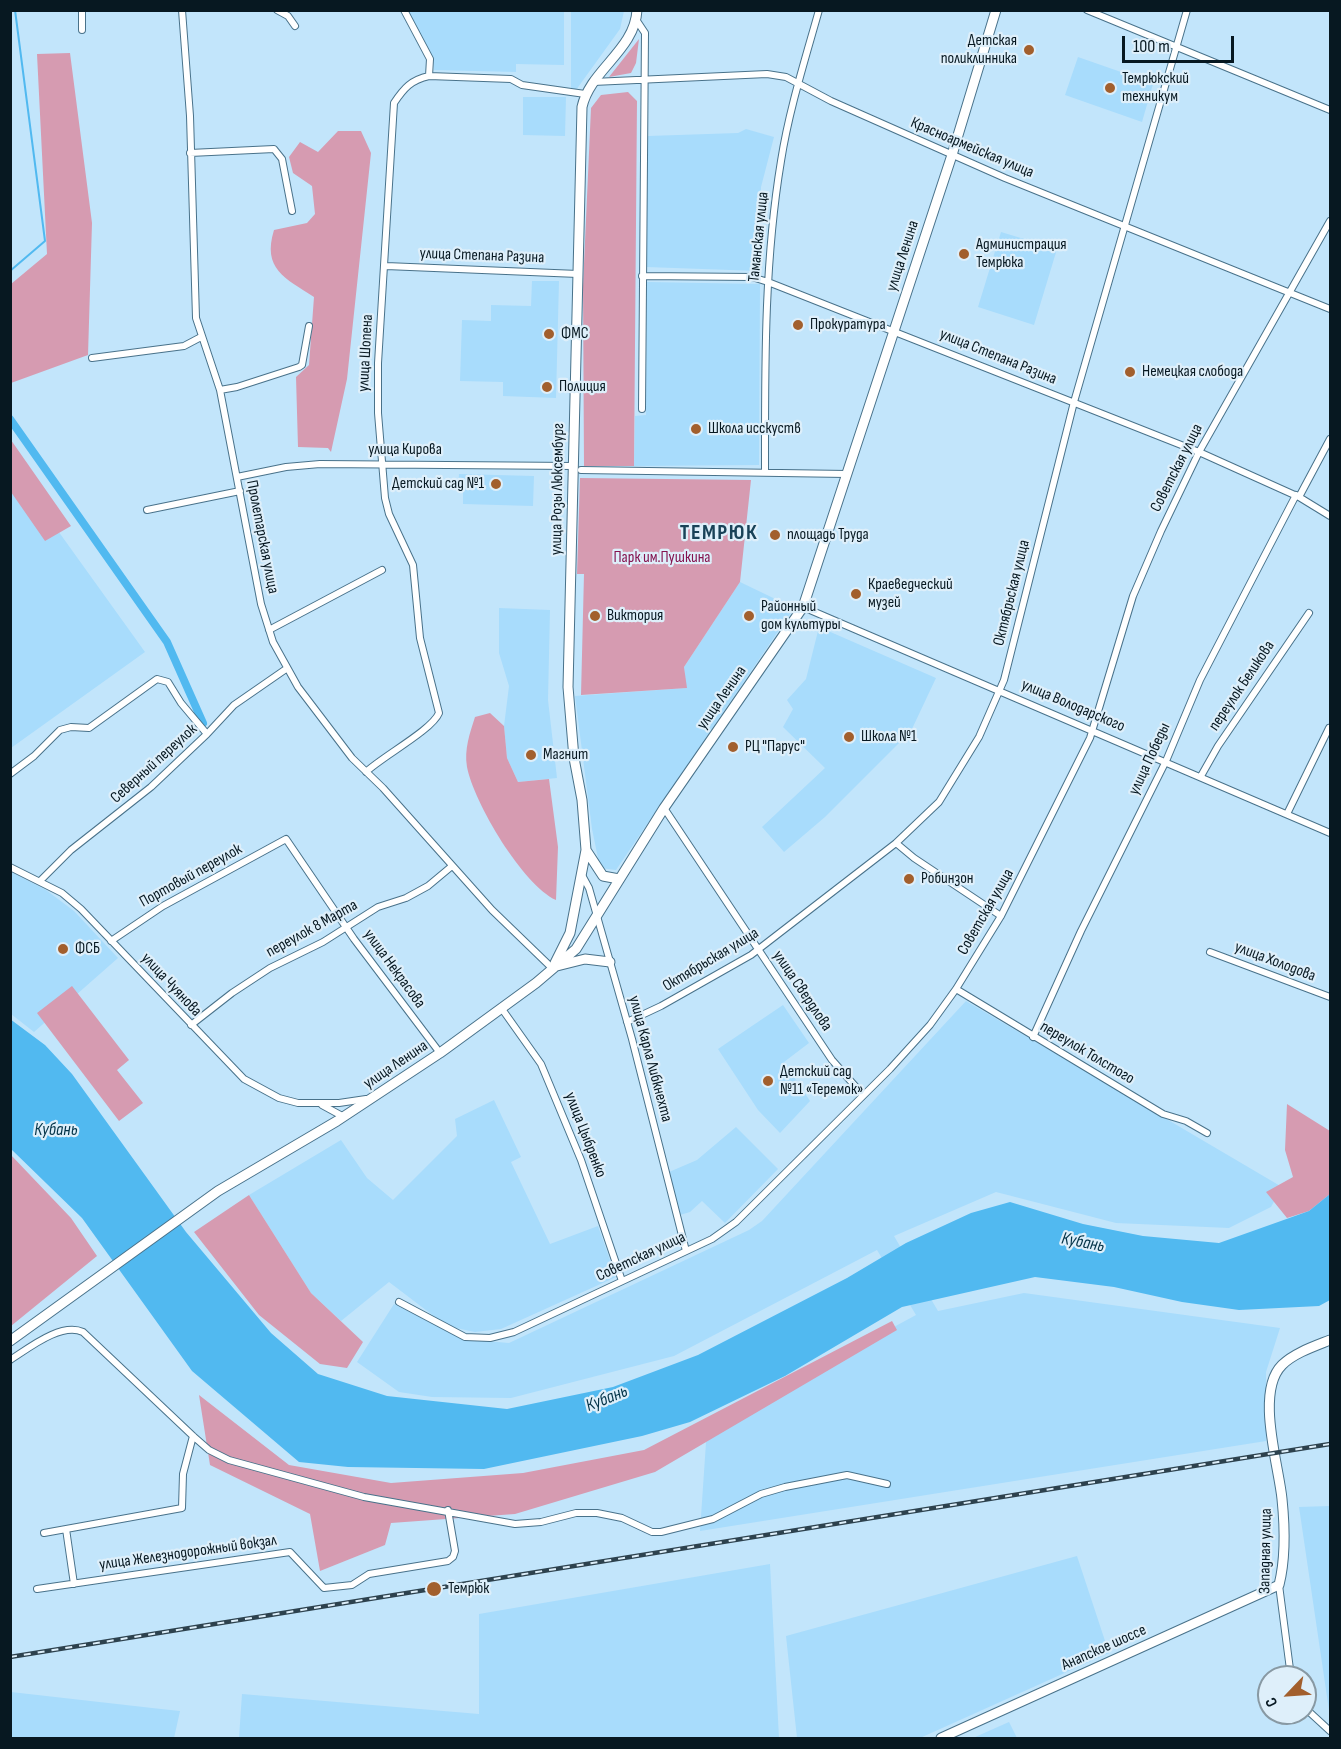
<!DOCTYPE html>
<html>
<head>
<meta charset="utf-8">
<style>
	body { margin:0 }
	#map { position:relative; width:1341px; height:1749px; overflow:hidden; background:#c2e5fb; font-family:"Sofia Sans Condensed",sans-serif }
	canvas { display:block }
	.frame { position:absolute; inset:0; border:12px solid #071821; pointer-events:none }
	.north { position:absolute; left:1257px; top:1665px; width:60px; height:60px; box-sizing:border-box; background:#deeffa; border:2px solid #8899a3; border-radius:50%; rotate:245deg; font-size:16px; font-weight:700; line-height:24px; text-align:center; color:#071821 }
	.north::after { content:''; display:block; margin:auto; width:21px; height:27px; background:#a25f2d; clip-path:polygon(50% 0,100% 100%,50% 72%,0 100%) }
	.scale { position:absolute; left:1122px; top:36px; width:112px; height:27px; box-sizing:border-box; border:3px solid #071821; border-top:0; padding-left:8px; font-size:18px; line-height:21px; white-space:nowrap; color:#071821; -webkit-text-stroke:4px #deeffa; paint-order:stroke }
</style>
</head>
<body>
<div id="map">
<canvas width="1341" height="1749"></canvas>
<div class="frame"></div>
<div class="north">С</div>
<div class="scale">100 m</div>
</div>
<script>
const g = document.querySelector('canvas').getContext('2d');
g.lineJoin = 'round';
function fill(path, color) { g.fillStyle = color; g.fill(path, 'evenodd'); }
function strokePath(path, color, width, dash) { g.strokeStyle = color; g.lineWidth = width; g.lineCap = dash ? 'butt' : 'round'; g.setLineDash(dash || []); g.stroke(path); }
function write(font, color, halo, rows, align = 'center') {
  g.font = font + ' "Sofia Sans Condensed",sans-serif'; g.lineWidth = 4.5; g.setLineDash([]); g.textBaseline = 'middle'; g.strokeStyle = halo; g.fillStyle = color; for (const [text, x, y, turn = 0] of rows) {
    g.save(); g.translate(x, y); g.rotate((+turn || 0) * Math.PI / 180); g.textAlign = isNaN(turn) ? turn : align; if (halo) g.strokeText(text, 0, 0); g.fillText(text, 0, 0); g.restore();
  }
}
const built = new Path2D(`
	M409 11H564V65L516 64V72L434 70V61L410 18Z
	M571 11H624L620 29 576 90 571 89Z
	M1078 57 1141 79 1143 73 1155 77 1142 122 1065 95Z
	M523 97H566L565 136 523 135Z
	M746 129 774 137 761 187 759 271 646 267 648 136 738 133Z
	M1001 232 1057 249 1034 325 978 307Z
	M532 281H559L556 398 503 396V382L460 381 462 320 491 321V305L531 306Z
	M647 282 760 284 759 465 634 466 635 416 646 415Z
	M10 464 145 652 11 748H10Z
	M459 474 534 476 533 506 463 504V492H458Z
	M740 582 794 608 616 870 600 868 592 829 575 696 686 688 684 667Z
	M499 608 550 610 548 700 557 778 518 782 507 758 504 726 509 686 499 653Z
	M819 627 936 678 911 731 825 817 784 852 762 827 825 768 783 727 793 709 787 700 806 679Z
	M11 872 46 890 74 911 118 958 34 1032 11 1014Z
	M966 1001 1282 1187 1271 1207 1229 1228 1116 1223 996 1192 894 1236 938 1311 1024 1293 1280 1328 1266 1372V1441L700 1531 707 1428 916 1315 877 1250 674 1356 511 1398 432 1397 399 1392 357 1362 394 1304 462 1339 509 1343 749 1230 762 1221Z
	M783 1005 809 1043 784 1062 810 1101 780 1133 758 1110 718 1049Z
	M494 1100 521 1157 511 1162 550 1244 598 1226 616 1277 501 1329 475 1332 456 1328 439 1320 389 1282 341 1321 311 1293 249 1195 341 1140 367 1178 393 1200 457 1136 455 1119Z
	M736 1127 778 1169 725 1223 702 1201 690 1212 680 1215 669 1172 697 1160Z
	M1330 1506V1717L1299 1507Z
	M1077 1556 1109 1653 920 1738H797L786 1636Z
	M770 1564 779 1738H239L242 1694 479 1714V1614Z
	M11 1692 161 1709 180 1711 174 1738H11Z
	M1009 1722 1017 1738H973Z`);
const green = new Path2D(`
	M639 39 636 63 631 73 609 77Z
	M70 53 92 223 88 355 11 383V284L47 254 37 54Z
	M628 92 637 101 634 466H584L583 286 591 108 601 95Z
	M338 131H361L371 153 347 379 331 452 328 448 298 447 296 377 309 365 314 297C285 278 262 269 274 230L307 223 315 214 312 186 293 173 289 157 300 142 318 152Z
	M11 440 71 526 45 541 11 492Z
	M580 478 751 480 740 582 684 667 687 688 581 695 584 574H577Z
	M490 713 504 726 507 758 518 782 549 779 558 847 556 900C523 885 474 803 467 767 464 749 470 733 475 717Z
	M72 986 129 1060 117 1070 143 1103 119 1121 37 1013Z
	M1287 1104 1330 1131V1194L1309 1211 1287 1218 1266 1192 1293 1177 1285 1150Z
	M10 1154 71 1218 97 1256 11 1326Z
	M249 1195 311 1293 363 1342 347 1368 320 1364 259 1315 194 1232Z
	M892 1321 897 1330 655 1472 515 1514 391 1523 385 1545 320 1571 310 1514 210 1465 199 1395 289 1465 391 1483 523 1473 644 1450Z`);
const water = new Path2D(`
	M10 1019 45 1045 72 1074 186 1232 271 1333 318 1374 387 1396 507 1409 613 1387 698 1355 847 1278 906 1243 971 1213 1010 1202 1083 1224 1143 1236 1219 1243 1309 1211 1330 1194V1300L1319 1306 1239 1310 1182 1302 1114 1287 1035 1277 902 1307 785 1376 690 1422 642 1436 484 1469 348 1467 299 1462 192 1371 82 1218 11 1149Z`);
const stream = new Path2D(`
	M10 271 45 241 15 10`);
const canal = new Path2D(`
	M10 419 167 642 203 723`);
const street = new Path2D(`
	M82 10V30
	M182 10 190 116 196 318 220 390 261 604 273 642 298 687 352 758 383 788 492 910 552 968
	M277 10 288 16 295 26
	M1087 10 1330 110
	M637 21 645 33 642 409
	M429 76 511 79 522 85 585 94
	M593 82 767 74 786 77 831 101 1005 178 1330 309
	M190 153 274 149 282 159 292 211
	M386 266 578 274
	M642 276 752 277 768 282 1199 452 1299 497 1330 516
	M92 358 184 346 201 337
	M220 390 237 387 299 367 302 365 309 326
	M581 470 847 474
	M765 470C765 367 764 263 781 161 789 110 805 60 819 10
	M237 477 286 467 320 464 574 466
	M1299 497 1330 439
	M147 510 240 491
	M803 607 1330 833
	M269 630 382 570
	M366 772C383 756 432 730 439 713L420 638 413 565 389 514 385 498 378 413V363L394 103C404 88 411 80 429 76L430 59 404 10
	M10 774 34 756 60 730 71 727 89 728 157 679 168 682 181 703 207 734
	M1201 776 1218 746 1309 613
	M664 808 832 1060 863 1095
	M1287 814 1329 728
	M896 843 914 858 1001 916
	M10 867 62 893 81 909 244 1079 279 1098 298 1103H339L366 1099
	M583 877 589 888 632 1039 686 1251
	M40 881 71 850 151 787 207 734 234 705 286 669
	M111 941 163 906 286 839 354 939 440 1053
	M1210 952 1330 997
	M956 989 1163 1114 1186 1121 1207 1133
	M502 1009 541 1064 581 1160 622 1281
	M627 1022 661 1006 751 955 896 843 939 802 979 737 1004 680 1074 402 1187 10
	M191 1025 232 993 270 968 323 942 378 907 406 898 428 886 452 866
	M1033 1037 1081 931 1166 761 1200 680 1296 495
	M322 1105 344 1117
	M399 1302 465 1337 490 1338 514 1332 712 1239 736 1222 890 1069 930 1025 956 989 1001 916 1090 738 1133 596 1161 531 1199 452 1330 221
	M10 1360C29 1348 61 1322 83 1332L193 1436 209 1450 229 1460 364 1497 515 1524 541 1522 576 1513H597L622 1518 652 1532H661L713 1519 761 1494 785 1487 847 1475 887 1484
	M66 1529 74 1584
	M44 1533 182 1508 183 1474 193 1436
	M1279 1585 1291 1677
	M37 1589 290 1552 324 1588 352 1585 369 1574 448 1561 453 1557 455 1551 448 1510
	M1305 1708 1330 1731`);
const secondary = new Path2D(`
	M586 850 603 876 619 879
	M555 963 570 933 586 850 582 800 574 758 568 687 582 107C590 70 635 50 637 10
	M557 966 585 959 610 962
	M10 1341 218 1191 337 1121 440 1053 536 983 576 949 664 808 803 607 952 155 996 10
	M941 1738 1279 1585C1286 1557 1285 1528 1282 1499 1279 1466 1255 1392 1282 1365 1294 1353 1315 1346 1330 1340`);
const rail = new Path2D(`
	M10 1657 1330 1444`);
const markers = [
	[1029,50,6,"#a25f2d"],
	[1110,88,6,"#a25f2d"],
	[964,254,6,"#a25f2d"],
	[798,325,6,"#a25f2d"],
	[549,334,6,"#a25f2d"],
	[1130,372,6,"#a25f2d"],
	[547,387,6,"#a25f2d"],
	[696,429,6,"#a25f2d"],
	[496,484,6,"#a25f2d"],
	[775,535,6,"#a25f2d"],
	[856,594,6,"#a25f2d"],
	[595,616,6,"#a25f2d"],
	[749,616,6,"#a25f2d"],
	[849,737,6,"#a25f2d"],
	[733,747,6,"#a25f2d"],
	[531,755,6,"#a25f2d"],
	[909,879,6,"#a25f2d"],
	[63,949,6,"#a25f2d"],
	[768,1081,6,"#a25f2d"],
	[434,1589,8,"#a25f2d"]
];
const poiNames = [
	["Детская",1017,41,"right"],
	["поликлинника",1017,59,"right"],
	["Темрюкский",1122,79],
	["техникум",1122,97],
	["Администрация",976,245],
	["Темрюка",976,263],
	["Прокуратура",810,325],
	["ФМС",561,334],
	["Немецкая слобода",1142,372],
	["Полиция",559,387],
	["Школа исскуств",708,429],
	["Детский сад №1",484,484,"right"],
	["площадь Труда",787,535],
	["Краеведческий",868,585],
	["музей",868,603],
	["Районный",761,607],
	["дом культуры",761,625],
	["Виктория",607,616],
	["Школа №1",861,737],
	["РЦ \"Парус\"",745,747],
	["Магнит",543,755],
	["Робинзон",921,879],
	["ФСБ",75,949],
	["Детский сад",780,1072],
	["№11 «Теремок»",780,1090],
	["Темрюк",448,1589]
];
const streetNames = [
	["Красноармейская улица",972,148,23],
	["Таманская улица",759,237,-84],
	["улица Степана Разина",482,256,2],
	["улица Ленина",903,256,-72],
	["улица Шопена",366,353,-87],
	["улица Степана Разина",998,357,22],
	["улица Кирова",405,450],
	["Советская улица",1177,468,-63],
	["улица Розы Люксембург",558,489,-89],
	["Пролетарская улица",262,537,79],
	["Октябрьская улица",1012,593,-76],
	["переулок Беликова",1242,686,-56],
	["улица Ленина",722,698,-55],
	["улица Володарского",1073,706,23],
	["улица Победы",1150,759,-65],
	["Северный переулок",154,764,-42],
	["Портовый переулок",191,876,-29],
	["Советская улица",986,912,-60],
	["переулок 8 Марта",312,929,-29],
	["Октябрьская улица",711,960,-31],
	["улица Холодова",1275,962,21],
	["улица Некрасова",394,969,54],
	["улица Чуянова",171,985,47],
	["улица Свердлова",802,991,56],
	["переулок Толстого",1087,1053,31],
	["улица Карла Либкнехта",650,1059,75],
	["улица Ленина",396,1065,-34],
	["улица Цыбренко",585,1135,69],
	["Советская улица",641,1257,-25],
	["Западная улица",1266,1551,-89],
	["улица Железнодорожный вокзал",188,1553,-8],
	["Анапское шоссе",1104,1648,-24]
];
const parkNames = [
	["Парк им.Пушкина",662,558]
];
const waterNames = [
	["Кубань",56,1130],
	["Кубань",1083,1243,11],
	["Кубань",607,1399,-22]
];
const districtNames = [
	["ТЕМРЮК",719,533]
];
fill(built, '#a8dcfc');
fill(green, '#d69bb1');
fill(water, '#51b9f0');
strokePath(stream, '#51b9f0', 2);
strokePath(canal, '#51b9f0', 8);
strokePath(street, '#49728a', 8);
strokePath(secondary, '#49728a', 11);
strokePath(street, '#fff', 6);
strokePath(secondary, '#fff', 9);
strokePath(rail, '#2d424e', 4.5);
strokePath(rail, '#deeffa', 2, [7]);
for (const [x, y, r, color] of markers) { const dot = new Path2D(); dot.arc(x, y, r, 0, 2 * Math.PI); g.fillStyle = color; g.fill(dot); strokePath(dot, '#deeffa', 2); }
write('16px', '#071821', '#deeffa', poiNames, 'left');
write('16px', '#071821', '#deeffa', streetNames);
write('16px', '#84134f', '#deeffa', parkNames);
write('italic 18px', '#043449', '#deeffa', waterNames);
g.letterSpacing = '1.5px';
write('bold 22px', '#194258', '#deeffa', districtNames);
g.letterSpacing = '0px';
</script>
</body>
</html>
